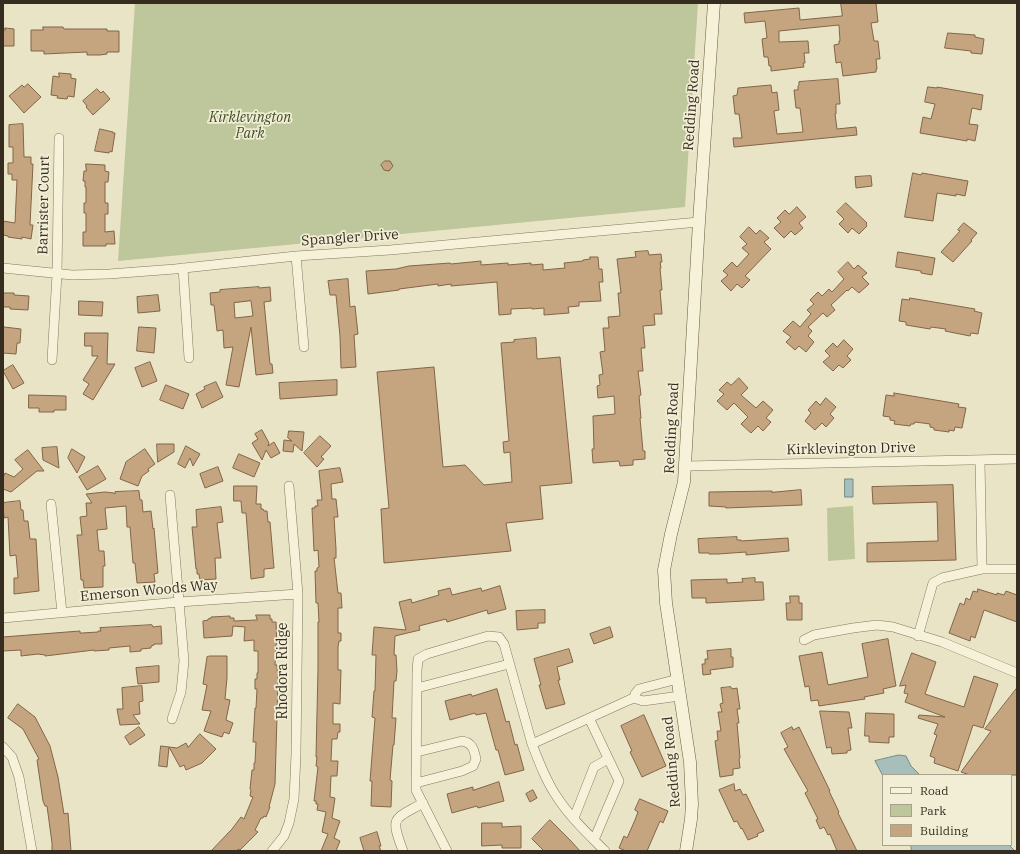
<!DOCTYPE html>
<html>
<head>
<meta charset="utf-8">
<style>
	body { margin:0 }
	#map { position:relative; width:1020px; height:854px; overflow:hidden; background:#eae4c7; font-family:"IBM Plex Serif",serif }
	canvas { display:block }
	.frame { position:absolute; inset:0; border:4px solid #362d20; pointer-events:none }
	.legend { position:absolute; left:882px; top:774px; width:130px; height:72px; box-sizing:border-box; background:#f2eed6; border:1px solid #a7a18d; margin:0; padding:5px 7px; list-style:none; font-size:12px; color:#362d20 }
	.legend li { display:flex; align-items:center; gap:8px; height:20px }
	.legend b { width:20px; border:1px solid #a7a18d }
</style>
</head>
<body>
<div id="map">
<canvas width="1020" height="854"></canvas>
<div class="frame"></div>
<ul class="legend">
<li><b style="height:5px;background:#f6f1d9"></b>Road</li>
<li><b style="height:11px;background:#bdc79b"></b>Park</li>
<li><b style="height:11px;background:#c5a580"></b>Building</li>
</ul>
</div>
<script>
const g = document.querySelector('canvas').getContext('2d');
g.lineJoin = 'round';
function fill(path, color) { g.fillStyle = color; g.fill(path, 'evenodd'); }
function strokePath(path, color, width, dash) { g.strokeStyle = color; g.lineWidth = width; g.lineCap = dash ? 'butt' : 'round'; g.setLineDash(dash || []); g.stroke(path); }
function write(font, color, halo, rows, align = 'center') {
  g.font = font + ' "IBM Plex Serif",serif'; g.lineWidth = 3.5; g.setLineDash([]); g.textBaseline = 'middle'; g.strokeStyle = halo; g.fillStyle = color; for (const [text, x, y, turn = 0] of rows) {
    g.save(); g.translate(x, y); g.rotate((+turn || 0) * Math.PI / 180); g.textAlign = isNaN(turn) ? turn : align; if (halo) g.strokeText(text, 0, 0); g.fillText(text, 0, 0); g.restore();
  }
}
const green = new Path2D(`
	M135 3H698L685 207 118 261Z
	M853 506 855 559 828 561 827 508Z`);
const water = new Path2D(`
	M845 479H853V497H845Z
	M899 755 906 756 911 766 920 775H883V776L875 761Z
	M911 845H1009L1015 851H912Z`);
const building = new Path2D(`
	M841 3H876L878 22 871 23 874 41H878L880 59H876L877 69H876V72L843 76 841 62 836 63 834 45 839 44V41H840L839 25 779 31V42L808 41 809 53H804L805 63H803L804 67 771 71V66H769L768 57H764L762 39 767 38 765 21 745 23 744 13 799 8 800 20 842 16Z
	M43 27H63L64 29H107V31H119V52H107V54L100 55H87V52L44 54V51H31V30H43Z
	M5 28 14 29V46H3V30H5Z
	M948 33 975 35V37L984 39 982 54 971 53V51L945 48Z
	M59 73 71 74V78L76 79 74 97 68 96 67 99 57 98 58 96 51 95 53 76 59 77Z
	M838 79 840 104H836V114H835L837 129 856 127 857 135 734 147 733 138H742L739 114H735L733 96 737 95 738 88 771 85 772 93 777 92 779 110 774 111 777 134 803 132 800 108H796L794 90H798V86L799 85V82Z
	M28 84 41 97 24 113 9 96 22 85 24 87Z
	M928 87 937 88V87L983 95 981 110 972 108 969 124 978 125 975 141 967 139V141L920 133 923 117 931 119 935 104 925 102Z
	M97 89 101 93 103 91 110 99 93 115 86 107 87 106 83 101Z
	M23 124 24 157H31V164H33L30 225H33L31 239 22 237V239L8 237V236L3 235V221L15 223 17 180H12V174H8V163H13V147H9V125Z
	M100 129 113 132V133H115L112 152 110 151 109 153 95 151Z
	M385 161H390L393 166 389 171 384 170 381 165Z
	M86 164 105 165V171L109 172 108 182H105V203H108V214H105V232L114 231 115 244H106V246H83V232H86V213H84V203H86V187H85V181H83L84 171H86Z
	M913 173 921 175 922 173 968 181 965 196 956 194V196L937 193 933 221 905 217Z
	M871 176 872 186 856 188 855 177Z
	M846 203 867 223 866 224 867 226 859 234 852 228 848 233 839 224 844 219 837 212Z
	M797 207 806 217 799 223 803 228 795 235 791 231 784 238 774 228 781 222 777 218 785 210 789 214Z
	M964 223 977 233 971 240 972 241 953 262 941 252 960 231 958 230Z
	M749 227 756 234 760 230 769 238 764 242 771 249 745 276 750 280 742 288 737 284 731 291 721 281 728 275 723 271 732 262 737 267 749 254 742 248 747 244 740 237Z
	M648 251 649 255 661 254 662 262H660L661 268H660L662 290H660L662 314H654L655 325 643 326 645 348H641L643 371H638L641 395 639 396 641 418H640L643 451H645V459L633 460V465L620 466 619 461 593 463 592 449H594L593 416 615 414 614 396 598 398 597 386 600 385 599 375 603 374 600 352 605 351 603 328H609L608 317 620 316 618 293H621L617 259 636 257 635 252Z
	M898 252 935 258 932 275 921 273V271L896 267Z
	M590 257H598L599 269H602L603 282H599L601 301 579 302V306L568 307 569 313 544 315V308L532 309V308L511 309V314L499 315 497 282 451 286V284L438 286V284L399 289V290L368 294 366 271 396 269 409 266 450 263 451 264 481 261V265L508 263V265L531 263V265L543 264V270L565 268 564 263 583 261V260L590 259Z
	M848 262 854 269 858 265 867 273 862 277 869 284 859 293 852 287 848 291 847 290 831 305 835 310 827 317 823 313 808 327 812 331 808 336 814 342 806 352 799 346 795 350 786 342 791 337 783 331 793 321 800 327 811 314 807 310 814 304 810 300 818 292 822 296 829 289 832 292 844 279 838 272Z
	M348 279 350 307 355 306 358 334 354 335 356 367 341 368 340 336 336 295H330L328 281Z
	M259 287V288L270 287 271 301 264 302 270 364H272L273 373 256 375 251 327 239 387 226 385 233 347 224 348 223 330 217 331 214 305H211L210 293 220 292V290ZM251 301 253 316 235 318 234 303Z
	M3 293H14V295L29 296 28 310 10 309V307H3Z
	M158 295 160 311 138 313 137 297Z
	M910 298 975 309 974 311 982 313 978 334 971 333 970 336 945 331 946 329 931 327 930 329 906 325V322L899 321 902 299 909 300Z
	M79 301 103 302 102 316 79 315Z
	M4 327 21 329 20 343H17L16 354 3 353Z
	M139 327 156 328 154 353 137 351Z
	M85 333H108L107 364H115L93 400 83 394 89 384 83 380 98 356H92V346H85Z
	M536 338 537 359 560 357 572 483 540 486 543 519 506 523 511 551 384 563 381 509 389 508 377 372 434 367 443 467 465 465 484 485 512 482 510 452 504 453 503 442 509 441 501 343 514 342V340Z
	M844 340 853 349 847 356 851 360 843 368 839 365 833 371 823 362 830 356 825 351 833 343 837 347Z
	M150 362 157 381 142 387 135 368Z
	M13 365 24 383 13 389 3 371Z
	M739 378 748 388 741 395 756 408 763 401 773 410 766 418 771 422 763 431 758 426 751 433 741 424 748 417 734 403 727 410 717 401 724 394 719 390 727 382 731 385Z
	M337 380V395L280 399 279 383Z
	M216 382 223 397 202 408 196 394 205 389 204 387Z
	M166 385 189 394 183 409 160 400Z
	M894 393 959 404 958 407 966 408 962 428 955 427 954 431 949 430V432L934 430V428L930 427V424L915 422 914 424H911L910 426 894 424 895 421 890 420V417L883 416 886 395 894 396Z
	M29 395 66 396V410H54V412H39V408H29Z
	M826 398 836 407 830 414 834 418 826 427 822 423 815 430 805 421 811 413 808 410 816 401 820 405Z
	M262 430 269 443 268 446 274 442 280 453 271 458 266 450 262 460 252 443 258 439 255 434Z
	M289 431 304 432 302 451 294 444 293 452 283 451 284 440 292 441 288 438Z
	M320 436 331 446 321 457 324 459 317 467 304 453Z
	M157 444H174V452L158 462Z
	M186 446 200 454 193 466 190 458 185 468 178 464Z
	M57 447 59 468 43 460 42 448Z
	M72 449 85 457 77 473 68 458Z
	M145 449 155 464 148 469 149 471 142 476 138 486 120 479 126 462Z
	M28 450 44 471H37L11 492 3 489V478L5 473 14 477 23 469 15 460Z
	M239 454 260 463 254 477 233 468Z
	M98 466 106 479 87 490 79 477Z
	M218 467 223 481 205 488 200 474Z
	M340 468 343 482 331 484 332 499H336L338 517H334L336 549V558H334L338 593H341L342 608H338V633H341V641H339L338 647V670H341L340 704 333 703V724H340V732H338L337 739H332L331 761H338L337 776H331L330 797 335 798 332 818 340 821 334 838 340 841 336 851H321L328 834 322 832 326 812 317 810 318 804H316V801H314L318 767 316 766 317 757H316L318 669V622H319L318 603H316L315 571H317V568L319 567 318 550 314 551 312 508H315V506H318L317 500H322L319 471Z
	M953 485 956 560 867 562V543L938 541 937 502 873 504 872 487Z
	M234 486H257L256 504H261V509H263L264 511H267L268 522H270L274 568 264 569V577L251 579 246 513H242L241 501H234Z
	M801 490 802 505 726 508V507L709 506V492L772 491V492Z
	M139 491 140 500H142L143 512 151 511 153 529 154 528 158 573 154 574 155 582 137 583 135 563H133L130 527H127L126 506 105 508 107 529 97 530 99 551H104L105 566H103V587L84 588 83 580H81L77 535H82L80 517 87 516 86 503H92L86 494 105 492 114 493 115 494V492Z
	M20 501 21 510H23L24 521H28L30 539H36L39 591 14 594V578H18L16 555 10 556 8 517 4 518 3 503Z
	M221 507 223 522 217 523 221 558H215L216 579 200 580 199 574H197V569H196L192 527H197L196 510Z
	M737 537V540H741V541L788 538 789 551 746 555V552L718 554H709V553H699L698 539Z
	M755 578V582H763L764 600 706 603V598H692L691 580 727 579V583L743 582 742 579Z
	M500 586 506 609 488 614 487 610 447 622 446 619 419 626 420 630 395 636 394 655H396L397 671 396 681H394L392 718H396L394 745H393L390 780 392 781 391 807 371 806 372 781H370L375 718 372 717 374 691H375L376 655H372L374 627 406 630 399 602 411 599 412 603 439 595 438 591 450 588 452 595 481 588 482 591Z
	M978 589 997 595V593L1004 595 1006 591 1017 595V622L984 610 975 638 971 636 970 641 949 633 960 603 964 605 966 598 970 600 973 591 977 592Z
	M790 596H799V603H802V620H787L786 603H790Z
	M545 610V623H538V628L517 630 516 611Z
	M256 615H270V619H272V622H276L277 644H276L275 665H277L278 682 275 784 269 807H270L266 817 264 816 263 818H261L255 830 258 832 240 850 238 849 237 851H211L232 829 241 817 244 819 253 797 250 796 251 790 250 789 252 770H254V763H255L256 742H253L255 708H256L257 689H255V679H257V673H258V651H254V640L244 641 245 627 233 626 232 636 204 638 203 623V621L208 620V619L211 618V617L230 616V618H234V621L257 620Z
	M152 625 153 627 161 626 162 644H154V645L151 646V648L141 649V651L130 652V646L109 648V650L94 651V650L45 656V655L38 654 21 656V650L3 651V637L80 631V633H82L98 632V631H101L100 628Z
	M610 627 613 637 594 644 590 634Z
	M888 639 896 686 883 689 884 693 864 697 865 699 819 706 818 700 811 701 809 686 805 687 799 656 822 652 828 685 868 677 862 644Z
	M569 649 573 662 557 667 560 680H558L565 704 546 709 539 685H541L534 659Z
	M731 649V657H733V667L710 670 711 674 703 675 702 664H705V659H708L707 651Z
	M912 653 936 662 925 694 964 707 974 676 998 684 983 728 973 725 958 771 934 763 935 758 930 756 937 735 934 734 938 724 918 718 919 715 945 717 905 702 908 694 904 693 906 685 900 686Z
	M210 656H227V678L225 699 230 700 226 720 233 723 229 734 224 732 222 737 204 731 211 711 202 710 207 685 203 684 207 657Z
	M159 666V682L138 684 136 668Z
	M142 686 143 701 139 702 140 714 133 715 140 724 120 725 117 709H123L122 688Z
	M731 687 732 689 737 688 740 709H737L739 723H737L740 758 739 759 740 768 733 769V775L720 777 715 741 718 740 717 731H721L718 712H722L720 704 723 703 721 688Z
	M1017 688V775H970L961 772 991 731 985 729Z
	M497 689 506 722 509 721 515 745 517 744 524 770 505 775 498 750H496L486 713 476 715 475 713 450 720 445 701 471 694 472 696Z
	M18 704 35 717 50 746 58 777 64 814 68 813 71 851H52V843L47 806H45L43 801 37 760 39 759 23 729 8 718Z
	M820 711 849 712 852 728H848L851 750 847 751V753L832 754 831 747 827 748Z
	M866 713 894 714V737H889V743L869 742V736H865Z
	M644 715 666 766 642 777 630 752 632 751 621 726Z
	M139 727 145 735 130 745 125 737Z
	M792 727 793 730 799 727 830 791H829L839 812 838 813 857 851H837L830 834 828 835 824 827 820 829 816 820 818 819 805 793 808 791 784 749 788 747 781 733Z
	M200 734 216 749 202 763 186 770 184 765 180 767 169 747 177 748 186 743 188 747Z
	M161 746 169 747 167 767 159 766Z
	M499 782 504 801 478 808 477 806 452 813 447 794 473 787V790Z
	M734 784 735 791 740 789 743 795 746 794 764 831 757 834 758 836 748 840 742 828 741 829 737 821 734 822 719 790Z
	M533 790 537 798 530 802 526 794Z
	M640 799 668 811 663 823 660 821 647 851H626L619 848 624 836 627 838 635 820 638 812 635 810Z
	M550 820 570 840 580 851H544L532 839Z
	M482 823H502V827L521 826V848H502V845L482 846Z
	M377 832 381 846H379L381 851H364L360 838Z`);
const street = new Path2D(`
	M296 256 304 347
	M3 268 72 275 109 274 175 269 296 256 390 250 699 222
	M183 268 189 358
	M52 360 57 274 59 138
	M980 460 982 569
	M686 466 1017 459
	M170 495 184 661 181 692 172 719
	M51 504 62 613
	M3 618 179 602 298 594
	M918 636 933 583 942 578 982 569H1017
	M804 640 814 635 853 628 877 625 893 627 942 642 1017 673
	M417 688 509 664
	M634 698 635 694 639 689 678 679
	M589 718 619 781 594 840
	M3 747 12 757 19 777 32 851
	M416 783 462 771 473 766 476 759C474 750 473 743 462 741L417 752
	M574 818 594 767 608 759
	M272 851 284 836 289 823 294 799 296 754 298 594 289 486
	M403 851C390 816 393 820 423 803
	M447 851 416 790 417 671 418 659 427 654 488 636 499 637 504 644 532 744
	M605 851C588 834 570 817 557 797 546 781 539 762 532 744L629 700 634 698 643 701 680 696`);
const secondary = new Path2D(`
	M686 851 691 819 692 804 690 762 666 603 664 570 671 534 684 482 699 222 714 3`);
const streetNames = [
	["Redding Road",692,105,-86],
	["Barrister Court",44,205,-89],
	["Spangler Drive",350,238,-4],
	["Redding Road",672,428,-87],
	["Kirklevington Drive",851,449,-1],
	["Emerson Woods Way",149,591,-5],
	["Rhodora Ridge",283,671,-90],
	["Redding Road",672,762,-95]
];
const parkNames = [
	["Kirklevington",250,118],
	["Park",250,134]
];
fill(green, '#bdc79b');
fill(water, '#a8bebb');
strokePath(water, '#6f8c88', 1);
fill(building, '#c5a580');
strokePath(building, '#816546', 1);
strokePath(street, '#84775e', 10);
strokePath(secondary, '#665841', 13);
strokePath(street, '#f6f1d9', 9);
strokePath(secondary, '#f6f1d9', 12);
write('14px', '#362d20', '#f2eed6', streetNames);
write('italic 14px', '#415029', '#f2eed6', parkNames);
</script>
</body>
</html>
